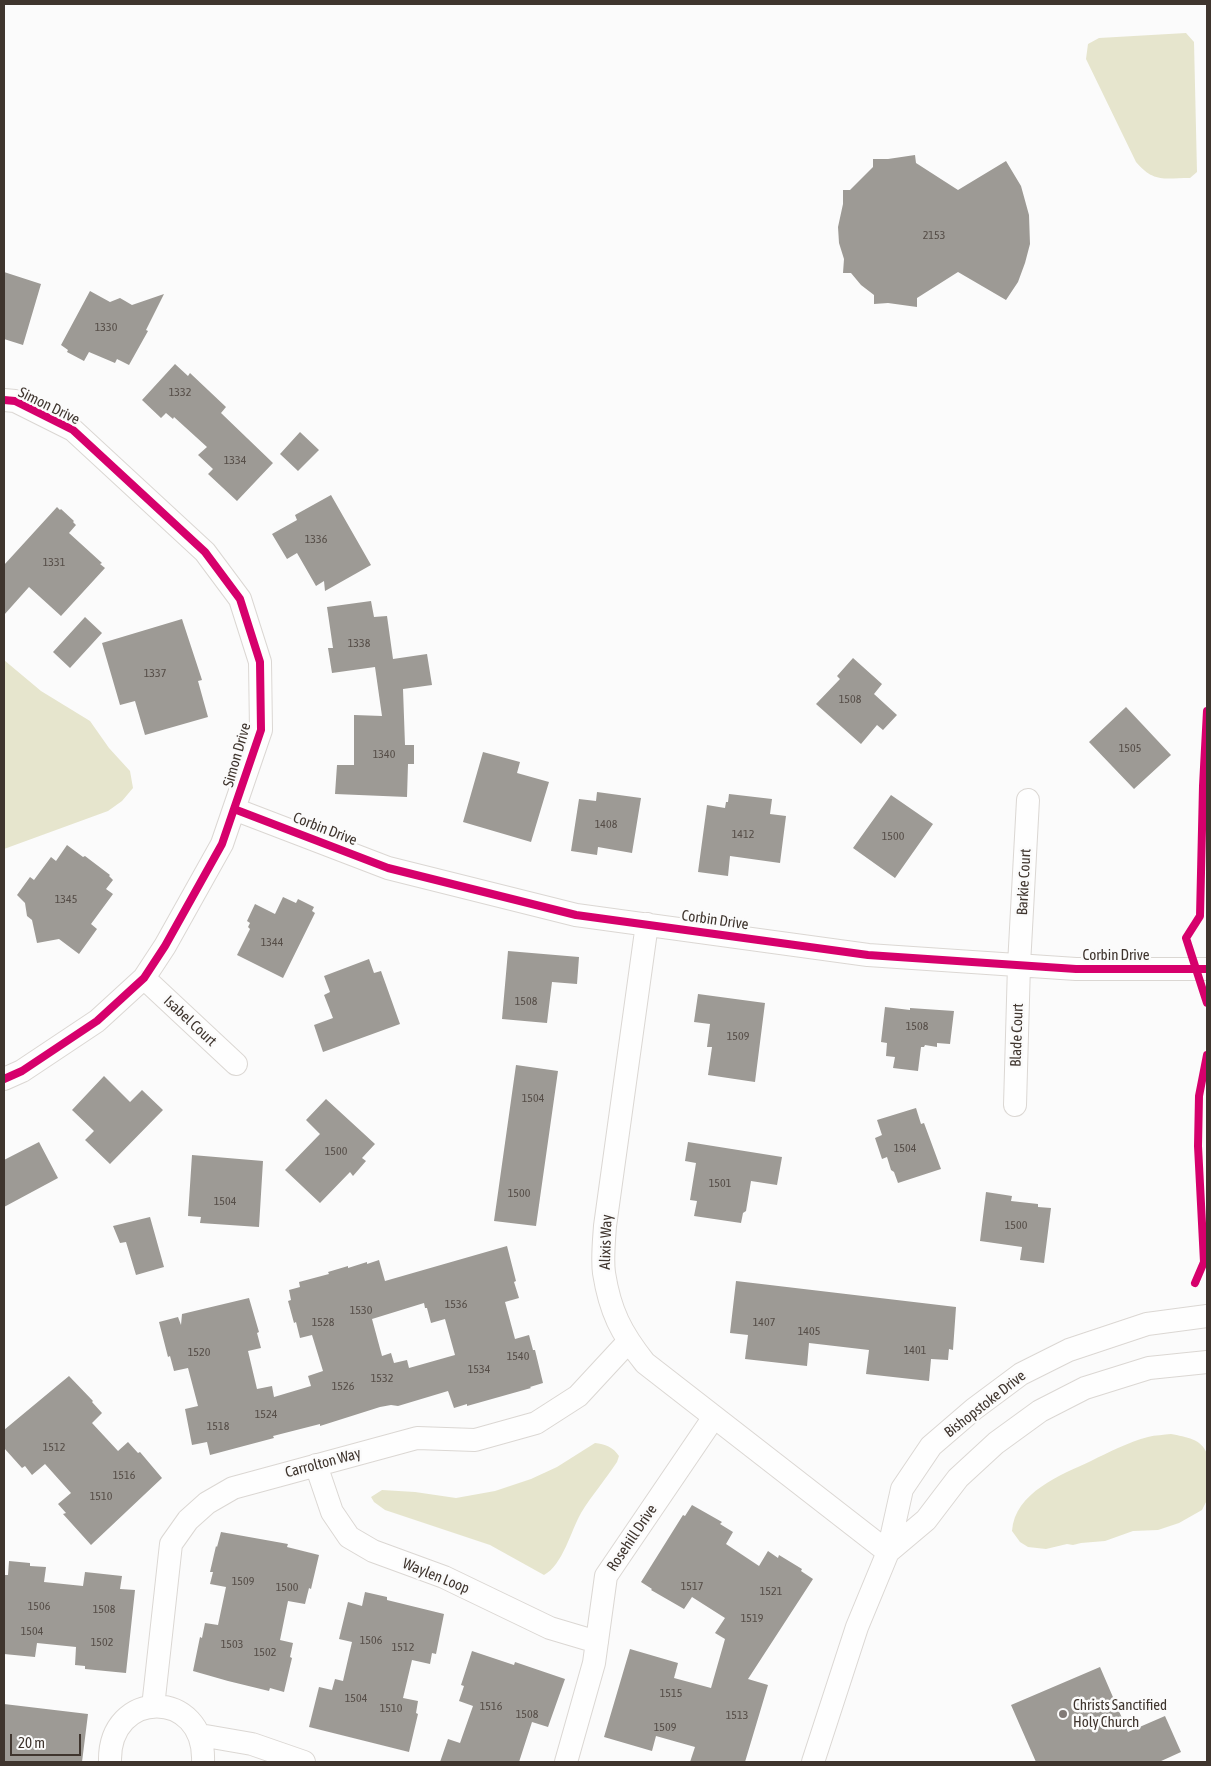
<!DOCTYPE html>
<html>
<head>
<meta charset="utf-8">
<style>
	body { margin:0 }
	#map { position:relative; width:1211px; height:1766px; overflow:hidden; background:#fbfbfb; font-family:"Asap Condensed",sans-serif }
	canvas { display:block }
	.frame { position:absolute; inset:0; border:5px solid #3f352e; pointer-events:none }
	.scale { position:absolute; left:10px; top:1734px; width:71px; height:22px; box-sizing:border-box; border:2px solid #3f352e; border-top:0; padding-left:6px; font-size:15px; line-height:18px; white-space:nowrap; color:#3f352e; -webkit-text-stroke:4px #fbfbfb; paint-order:stroke }
</style>
</head>
<body>
<div id="map">
<canvas width="1211" height="1766"></canvas>
<div class="frame"></div>
<div class="scale">20 m</div>
</div>
<script>
const g = document.querySelector('canvas').getContext('2d');
g.lineJoin = 'round';
function fill(path, color) { g.fillStyle = color; g.fill(path, 'evenodd'); }
function strokePath(path, color, width, dash) { g.strokeStyle = color; g.lineWidth = width; g.lineCap = dash ? 'butt' : 'round'; g.setLineDash(dash || []); g.stroke(path); }
function write(font, color, halo, rows, align = 'center') {
  g.font = font + ' "Asap Condensed",sans-serif'; g.lineWidth = 5; g.setLineDash([]); g.textBaseline = 'middle'; g.strokeStyle = halo; g.fillStyle = color; for (const [text, x, y, turn = 0] of rows) {
    g.save(); g.translate(x, y); g.rotate((+turn || 0) * Math.PI / 180); g.textAlign = isNaN(turn) ? turn : align; if (halo) g.strokeText(text, 0, 0); g.fillText(text, 0, 0); g.restore();
  }
}
const water = new Path2D(`
	M1186 33 1194 42 1197 172 1190 178C1164 178 1154 183 1136 162L1086 59 1088 44 1099 38Z
	M4 660 41 691 90 721 109 748 130 771 133 788 122 801 108 811 4 849Z
	M1171 1434C1186 1437 1202 1439 1207 1454V1500L1202 1510 1179 1523 1158 1530 1133 1531 1105 1541 1081 1543 1073 1545 1067 1544 1046 1549 1028 1547 1020 1542 1012 1531C1015 1492 1061 1475 1091 1461 1109 1452 1129 1442 1148 1437 1155 1435 1164 1435 1171 1434Z
	M595 1443C605 1444 613 1447 619 1456L617 1462C606 1479 592 1495 581 1513 571 1530 563 1565 544 1575L490 1545 385 1510 374 1502 371 1497 382 1490 415 1492 456 1498 495 1491 531 1479 557 1467Z`);
const building = new Path2D(`
	M915 155 916 163 958 190 1006 161 1021 186 1029 215 1030 244 1025 263 1018 282 1006 300 958 272 917 298V307L888 303 874 304V295L861 285 851 273H843L844 259 839 243 838 227 843 204V190H850L873 167V159H888Z
	M4 272 41 284 23 345 4 339Z
	M90 291 110 302 120 298 132 305 164 294 146 330 148 331 129 365 117 359 115 363 89 352 84 361 67 352 68 350 61 345Z
	M175 364 188 376 190 373 226 407 221 413 273 463 237 501 208 474 213 469 198 455 207 447 174 417 173 419 166 413 161 418 142 400Z
	M300 432 319 450 298 471 280 454Z
	M331 495 371 565 325 591 324 581 316 586 297 553 287 559 272 534 297 520 295 515Z
	M57 507 60 510 61 509 74 521 73 522 76 525 69 533 102 563 100 564 105 568 61 616 29 587 4 615V565Z
	M371 601 374 617 387 616 393 659 427 654 432 685 403 689 405 745H414V764H408L407 797 335 794 337 765H354V715L382 716 375 667 332 673 328 648H333L327 607Z
	M85 617 102 633 70 668 53 652Z
	M182 619 202 680 198 681 208 717 145 735 135 701 120 705 102 643Z
	M853 658 882 684 874 694 897 715 883 730 877 725 861 744 816 704 840 679 837 676Z
	M1126 707 1171 755 1134 789 1089 742Z
	M483 752 520 762 517 773 549 782 531 842 463 822Z
	M597 792 641 798 632 853 598 847 597 855 571 851 579 799 596 801Z
	M729 794 772 799 770 814 786 816 780 863 730 856 728 876 698 872 707 805 725 808 726 802H728Z
	M891 795 933 824 895 878 853 848Z
	M67 845 83 857 85 856 110 875 109 876 113 880 106 889 113 894 91 924 97 929 79 954 59 939 37 943 32 920 27 916 25 903 17 895 30 877 34 880 51 857 56 861Z
	M283 897 296 903 298 899 314 907 312 911 315 913 283 978 237 955 250 929 248 927 250 923 247 921 255 904 275 914Z
	M508 951 579 957 577 984 552 982 547 1023 502 1019Z
	M369 959 374 973 381 971 400 1024 323 1052 314 1025 333 1018 324 995 330 992 324 976Z
	M698 994 765 1003 755 1082 708 1075 712 1047H707L710 1024 694 1022Z
	M885 1007 910 1010V1008L954 1011 950 1044 937 1043V1047L925 1045 924 1047H921L918 1071 893 1068 895 1057 886 1056 887 1043 881 1042Z
	M516 1065 558 1071 536 1226 494 1221Z
	M104 1076 130 1102 142 1090 163 1110 110 1164 85 1140 94 1131 72 1110Z
	M326 1099 375 1144 362 1158 366 1161 353 1176 350 1172 320 1203 285 1170 320 1134 306 1120Z
	M916 1108 921 1124 924 1123 941 1169 898 1183 894 1172 891 1170 887 1157 882 1159 875 1138 882 1135 877 1120Z
	M39 1142 58 1178 4 1207V1160Z
	M688 1142 782 1157 777 1185 751 1181 746 1211 743 1213 741 1223 694 1216 697 1201 690 1200 696 1163 685 1161Z
	M192 1155 263 1161 259 1227 200 1223 201 1217 188 1216Z
	M986 1192 1012 1196 1011 1201 1038 1204V1207L1051 1208 1044 1263 1020 1260 1022 1247 980 1241Z
	M150 1217 164 1267 136 1275 126 1242 120 1243 113 1226Z
	M507 1246 516 1281 514 1282 519 1298 505 1302 515 1339 529 1335 533 1350H535L543 1383 530 1387 531 1388 467 1406V1404L454 1408 448 1391 398 1406 391 1405 380 1407 320 1426V1424L273 1436 274 1438 210 1455 207 1442 192 1445 185 1409 198 1406 188 1368 174 1371 170 1356 168 1357 159 1322 178 1317 181 1325 182 1314 249 1298 259 1332 257 1333 261 1348 248 1351 257 1389 272 1386 274 1397 311 1386 308 1376 323 1371 312 1335 300 1338 296 1322 294 1323 288 1301 291 1300 289 1290 300 1287 299 1282 329 1274 328 1272 348 1266V1268L367 1262V1264L379 1260 385 1281ZM424 1303 425 1308H427L431 1323 445 1319 455 1355 409 1368 407 1360 394 1363 391 1353 382 1356 372 1319Z
	M736 1281 956 1307 953 1350 949 1349 948 1360 931 1359 929 1381 866 1374 869 1350 809 1343 807 1366 745 1359 748 1335 730 1333Z
	M69 1376 93 1401 92 1402 102 1413 92 1423 118 1451 128 1442 138 1453 140 1452 162 1478 91 1545 63 1514 66 1513 58 1504 71 1493 45 1464 32 1475 25 1466 22 1468 4 1448V1430Z
	M692 1505 722 1522 720 1524 733 1532 726 1544 759 1566 768 1551 778 1558 779 1555 802 1569 801 1571 813 1579 748 1679 768 1685 745 1762H690L695 1747 656 1736 652 1751 604 1737 630 1649 678 1663 674 1678 711 1688 725 1639 715 1633 725 1618 692 1597 684 1609 651 1590 652 1589 641 1582 683 1515 685 1516Z
	M221 1532 288 1544 287 1547 319 1555 311 1589 309 1588 305 1604 288 1601 280 1640 293 1643 290 1657 292 1658 284 1692 270 1688 269 1691 228 1681 193 1671 200 1637 202 1638 205 1623 218 1625 226 1587 210 1584 213 1572H210L216 1546 217 1547Z
	M9 1561 30 1563V1566L46 1567 44 1582 83 1586 85 1572 122 1576 120 1589 135 1590 126 1673 85 1669V1666L75 1665 76 1647 37 1643 35 1657 4 1654V1575H8Z
	M365 1592 387 1597V1600L444 1614 436 1654 432 1653 430 1664 412 1660 403 1698 418 1701 416 1713 418 1714 409 1752 309 1727 319 1687 332 1690 335 1679 343 1681 352 1642 339 1639 348 1602 362 1606Z
	M472 1651 514 1665 515 1662 565 1679 548 1727 532 1722 519 1762H440L448 1739 460 1743 473 1706 459 1701 464 1686 461 1685Z
	M1100 1667 1128 1732 1165 1716 1181 1752 1159 1762H1036L1011 1705Z
	M4 1704 88 1714 82 1762H4Z`);
const minor = new Path2D(`
	M4 400 15 401 73 430 205 552 240 599 260 662 261 730 222 844 165 946 144 978 97 1021 22 1071 4 1079
	M234 809 388 868 576 915 868 955 1076 969H1207
	M647 924 605 1226C604 1241 602 1258 604 1273 610 1311 621 1333 645 1363L888 1552
	M144 978 236 1064
	M1015 1105 1019 965 1028 800
	M316 1465 332 1512 349 1537 373 1551 444 1577 550 1628 597 1642
	M888 1552 926 1520 958 1478 996 1443 1040 1411 1085 1388 1149 1368 1207 1362
	M153 1707 171 1544 188 1520 207 1503 233 1488 417 1438 475 1440 536 1423 578 1396 628 1342
	M200 1735 252 1744 304 1762
	M110 1762C108 1688 206 1688 203 1762
	M566 1762 594 1663 606 1576 714 1417
	M813 1762 857 1627 888 1552 902 1489 931 1446 974 1409 1021 1374 1069 1350 1147 1324 1207 1316`);
const cycleway = new Path2D(`
	M4 400 15 401 73 430 205 552 240 599 260 662 261 730 222 844 165 946 144 978 97 1021 22 1071 4 1079
	M1207 711 1203 786 1200 916 1186 938 1207 1003
	M234 809 388 868 576 915 868 955 1076 969H1207
	M1195 1283 1204 1262 1198 1146 1199 1096 1207 1055`);
const markers = [
	[1063,1714,5,"#817a76"]
];
const numberNames = [
	["2153",934,235],
	["1330",106,327],
	["1332",180,392],
	["1334",235,460],
	["1336",316,539],
	["1331",54,562],
	["1338",359,643],
	["1337",155,673],
	["1508",850,699],
	["1505",1130,748],
	["1340",384,754],
	["1408",606,824],
	["1412",743,834],
	["1500",893,836],
	["1345",66,899],
	["1344",272,942],
	["1508",526,1001],
	["1508",917,1026],
	["1509",738,1036],
	["1504",533,1098],
	["1504",905,1148],
	["1500",336,1151],
	["1501",720,1183],
	["1500",519,1193],
	["1504",225,1201],
	["1500",1016,1225],
	["1536",456,1304],
	["1530",361,1310],
	["1528",323,1322],
	["1407",764,1322],
	["1405",809,1331],
	["1401",915,1350],
	["1520",199,1352],
	["1540",518,1356],
	["1534",479,1369],
	["1532",382,1378],
	["1526",343,1386],
	["1524",266,1414],
	["1518",218,1426],
	["1512",54,1447],
	["1516",124,1475],
	["1510",101,1496],
	["1509",243,1581],
	["1517",692,1586],
	["1500",287,1587],
	["1521",771,1591],
	["1506",39,1606],
	["1508",104,1609],
	["1519",752,1618],
	["1504",32,1631],
	["1506",371,1640],
	["1502",102,1642],
	["1503",232,1644],
	["1512",403,1647],
	["1502",265,1652],
	["1515",671,1693],
	["1504",356,1698],
	["1516",491,1706],
	["1510",391,1708],
	["1508",527,1714],
	["1513",737,1715],
	["1509",665,1727]
];
const streetNames = [
	["Simon Drive",49,406,26],
	["Simon Drive",237,755,-74],
	["Corbin Drive",325,829,21],
	["Barkie Court",1024,882,-87],
	["Corbin Drive",715,920,8],
	["Corbin Drive",1116,955],
	["Isabel Court",190,1021,43],
	["Blade Court",1017,1035,-88],
	["Alixis Way",606,1242,-88],
	["Bishopstoke Drive",985,1404,-38],
	["Carrolton Way",323,1463,-15],
	["Rosehill Drive",632,1538,-56],
	["Waylen Loop",436,1576,22]
];
const poiNames = [
	["Christs Sanctified",1073,1705],
	["Holy Church",1073,1722]
];
fill(water, '#e6e5cd');
fill(building, '#9d9a95');
strokePath(minor, '#dbd7d3', 24);
strokePath(minor, '#fefefe', 22);
strokePath(cycleway, '#d6006c', 8);
for (const [x, y, r, color] of markers) { const dot = new Path2D(); dot.arc(x, y, r, 0, 2 * Math.PI); g.fillStyle = color; g.fill(dot); strokePath(dot, '#fbfbfb', 2); }
write('12px', '#564e48', null, numberNames);
write('15px', '#3f352e', '#fbfbfb', streetNames);
write('15px', '#3f352e', '#fbfbfb', poiNames, 'left');
</script>
</body>
</html>
